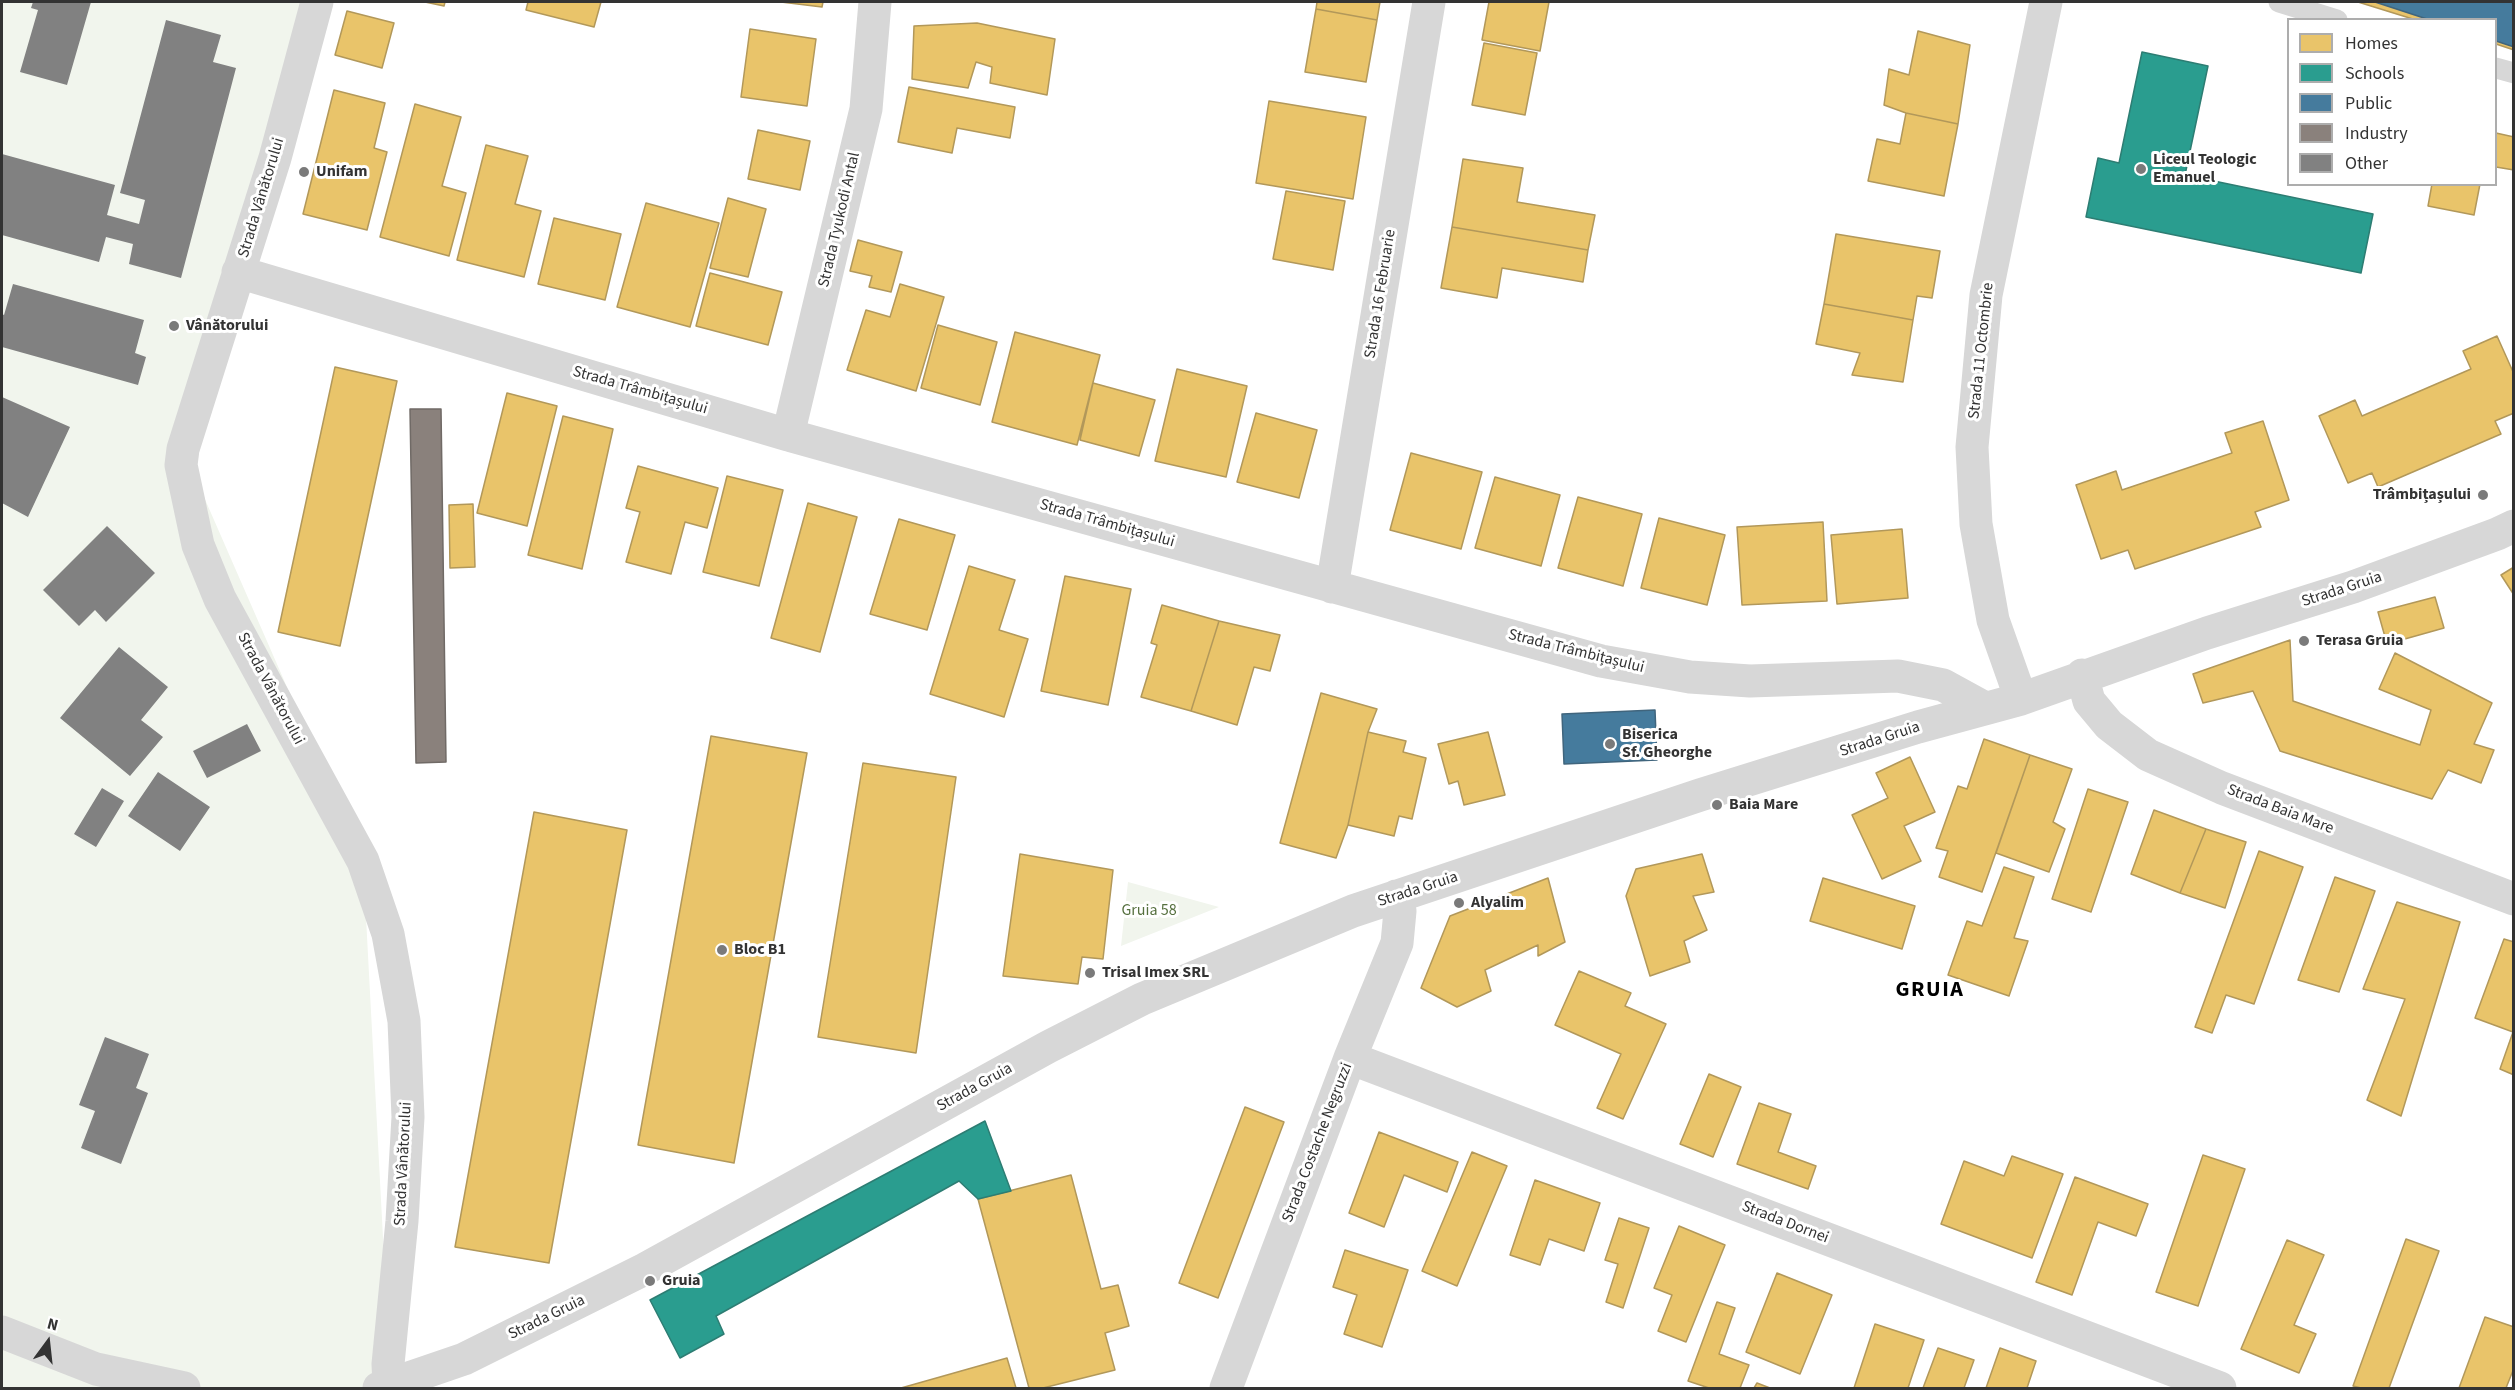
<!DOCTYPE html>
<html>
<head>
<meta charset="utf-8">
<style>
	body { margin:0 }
	#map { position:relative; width:2515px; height:1390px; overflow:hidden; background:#fff; font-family:"Source Sans 3",sans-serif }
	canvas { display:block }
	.frame { position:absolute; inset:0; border:3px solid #333; pointer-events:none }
	.legend { position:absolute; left:2287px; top:18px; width:210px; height:168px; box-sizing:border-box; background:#fff; border:2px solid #adadad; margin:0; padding:8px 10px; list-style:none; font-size:18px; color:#333 }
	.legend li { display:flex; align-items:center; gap:12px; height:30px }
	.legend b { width:30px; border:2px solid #adadad }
	.north { position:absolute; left:18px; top:1312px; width:60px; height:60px; -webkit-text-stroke:4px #fff; paint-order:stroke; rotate:15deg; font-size:16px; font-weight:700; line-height:24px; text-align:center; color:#333 }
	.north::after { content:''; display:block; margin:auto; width:21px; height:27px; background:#333; clip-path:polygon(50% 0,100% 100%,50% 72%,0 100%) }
</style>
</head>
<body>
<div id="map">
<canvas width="2515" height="1390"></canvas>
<div class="frame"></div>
<ul class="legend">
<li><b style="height:16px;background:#e9c46a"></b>Homes</li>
<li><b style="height:16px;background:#2a9d8f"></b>Schools</li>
<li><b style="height:16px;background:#457b9d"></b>Public</li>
<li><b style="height:16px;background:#8a817c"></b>Industry</li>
<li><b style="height:16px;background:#818181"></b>Other</li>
</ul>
<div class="north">N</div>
</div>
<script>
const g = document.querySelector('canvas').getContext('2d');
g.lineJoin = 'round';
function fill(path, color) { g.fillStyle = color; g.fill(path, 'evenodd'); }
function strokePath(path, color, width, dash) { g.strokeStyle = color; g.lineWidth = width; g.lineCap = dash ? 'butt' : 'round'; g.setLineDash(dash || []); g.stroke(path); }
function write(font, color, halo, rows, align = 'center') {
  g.font = font + ' "Source Sans 3",sans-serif'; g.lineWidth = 6; g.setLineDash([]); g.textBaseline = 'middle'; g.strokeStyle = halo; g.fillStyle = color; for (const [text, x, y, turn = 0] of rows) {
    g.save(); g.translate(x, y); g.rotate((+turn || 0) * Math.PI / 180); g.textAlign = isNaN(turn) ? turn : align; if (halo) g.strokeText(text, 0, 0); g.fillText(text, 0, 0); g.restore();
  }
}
const green = new Path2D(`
	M2 2H312L183 449 363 861 391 1388H2Z
	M1128 882 1219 907 1121 946Z`);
const homes = new Path2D(`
	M425 2H445L444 6Z
	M528 2H601L594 27 526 10Z
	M781 2H823L822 7Z
	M1317 2H1380L1377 20 1316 9Z
	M1489 2H1549L1540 51 1482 40Z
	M2358 2H2514V50L2496 44V20H2416Z
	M1316 9 1377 20 1366 82 1305 72Z
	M347 11 394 23 382 68 335 55Z
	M977 23 1055 39 1047 95 990 83 992 67 976 62 968 88 912 79 914 26Z
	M750 29 816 39 807 106 741 97Z
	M1918 31 1970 45 1958 124 1906 113 1884 105 1889 69 1909 75Z
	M1484 43 1537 53 1525 115 1472 105Z
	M909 87 1015 107 1010 138 957 128 952 153 898 142Z
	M334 90 385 103 374 148 387 152 367 230 303 214Z
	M1269 101 1366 117 1353 199 1256 183Z
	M415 104 461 117 442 186 466 193 449 256 380 237Z
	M1906 113 1958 124 1944 196 1868 181 1877 139 1900 144Z
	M758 130 810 141 800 190 748 179Z
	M2496 133 2514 137V170L2496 167Z
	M486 145 528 156 515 204 541 211 524 277 457 260Z
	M1463 159 1523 168 1517 202 1595 215 1588 250 1452 227Z
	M2432 184H2480L2474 215 2428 206Z
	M1286 191 1345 201 1333 270 1273 259Z
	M728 198 766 209 748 277 710 268Z
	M646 203 719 223 690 327 617 307Z
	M554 218 621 234 605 300 538 284Z
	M1452 227 1588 250 1583 282 1502 268 1497 298 1441 288Z
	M1836 234 1940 251 1932 298 1917 296 1913 320 1824 304Z
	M858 240 902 252 891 292 869 287 872 276 850 271Z
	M710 273 782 292 768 345 696 326Z
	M900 284 944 297 916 391 847 370 866 310 890 317Z
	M1824 304 1913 320 1903 382 1852 375 1860 353 1816 344Z
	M938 325 997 342 980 405 921 388Z
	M1015 332 1100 355 1077 445 992 422Z
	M2497 336 2514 374V413L2495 421 2501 434 2378 487 2372 473 2348 483 2319 416 2355 400 2362 416 2471 369 2463 351Z
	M335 367 397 381 340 646 278 632Z
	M1177 369 1247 386 1226 477 1155 461Z
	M1093 383 1155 400 1139 456 1080 440Z
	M507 393 557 406 527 526 477 513Z
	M1256 413 1317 430 1299 498 1237 482Z
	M563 416 613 429 582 569 528 555Z
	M2263 421 2289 500 2255 512 2261 527 2135 569 2128 550 2101 559 2076 485 2116 471 2122 490 2232 453 2225 433Z
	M1411 453 1482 472 1461 549 1390 530Z
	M638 466 718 488 707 528 685 522 671 574 626 562 640 512 626 508Z
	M727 476 783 490 759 586 703 572Z
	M1495 477 1560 495 1541 566 1475 548Z
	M1578 497 1642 514 1623 586 1558 568Z
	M808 503 857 517 820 652 771 638Z
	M473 504 475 567 450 568 449 505Z
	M1659 518 1725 535 1707 605 1641 588Z
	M899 519 955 535 927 630 870 614Z
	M1823 522 1827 601 1742 605 1737 527Z
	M1902 529 1908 598 1837 604 1831 535Z
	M969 566 1015 580 999 630 1028 639 1004 717 930 694Z
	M2514 567V595L2501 575Z
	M1065 576 1131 589 1108 705 1041 691Z
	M2435 597 2444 628 2387 644 2378 612Z
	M1162 605 1219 621 1191 711 1141 697 1157 645 1151 643Z
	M1219 621 1280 635 1270 671 1254 667 1237 725 1191 711Z
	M2290 640 2293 701 2420 745 2431 710 2379 689 2395 653 2492 703 2474 744 2494 750 2481 783 2448 770 2432 799 2280 751 2253 691 2203 703 2193 674Z
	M1321 693 1377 709 1368 732 1348 825 1336 858 1280 843Z
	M1368 732 1406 741 1403 752 1426 758 1412 819 1399 816 1394 836 1348 825Z
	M1488 732 1505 795 1464 805 1458 781 1449 784 1438 744Z
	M711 736 807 753 734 1163 638 1145Z
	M1984 739 2030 755 1982 892 1939 877 1948 851 1936 848 1958 786 1967 789Z
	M2030 755 2072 769 2053 822 2065 829 2049 872 1996 853Z
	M1910 757 1935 812 1904 826 1921 861 1882 879 1852 815 1888 798 1876 773Z
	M863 763 956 777 916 1053 818 1037Z
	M2088 789 2128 802 2091 912 2052 899Z
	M2154 810 2206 829 2180 893 2131 874Z
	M534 812 627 830 549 1263 455 1247Z
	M2206 829 2246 842 2225 908 2180 893Z
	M2259 851 2303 867 2254 1004 2226 995 2212 1033 2195 1027Z
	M1020 854 1113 870 1103 959 1082 957 1078 984 1003 976Z
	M1702 854 1714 892 1693 896 1707 930 1684 941 1690 962 1650 976 1626 896 1636 869Z
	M2004 867 2034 877 2014 938 2028 941 2009 996 1948 975 1967 921 1982 926Z
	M2335 877 2375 891 2339 992 2298 980Z
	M1548 878 1565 942 1538 956V945L1485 970 1491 991 1457 1007 1421 988 1450 916Z
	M1823 878 1915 906 1902 949 1810 921Z
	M2397 902 2460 922 2401 1116 2367 1100 2405 999 2363 989Z
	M2504 939 2514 942V1075L2500 1069 2513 1032 2475 1018Z
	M1579 971 1631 993 1625 1006 1666 1024 1623 1119 1597 1108 1621 1054 1555 1025Z
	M1709 1074 1741 1087 1713 1157 1680 1144Z
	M1759 1103 1791 1114 1778 1152 1816 1166 1808 1189 1737 1164Z
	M1245 1107 1284 1122 1218 1298 1179 1283Z
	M1379 1132 1458 1162 1447 1192 1404 1175 1384 1227 1349 1213Z
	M1472 1152 1507 1166 1457 1286 1422 1271Z
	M2203 1155 2245 1169 2198 1306 2156 1292Z
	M2012 1156 2063 1174 2032 1258 1941 1224 1964 1161 2004 1176Z
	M1071 1175 1101 1289 1118 1285 1129 1326 1105 1333 1115 1370 1043 1388H1029L978 1199Z
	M2075 1177 2148 1204 2136 1236 2098 1222 2072 1295 2036 1282Z
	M1535 1180 1600 1203 1584 1251 1549 1239 1540 1265 1510 1255Z
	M1619 1218 1649 1228 1623 1308 1606 1302 1618 1264 1605 1260Z
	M1679 1226 1725 1245 1686 1342 1658 1331 1672 1295 1654 1288Z
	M2406 1239 2439 1251 2389 1388H2361L2353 1386Z
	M2287 1240 2324 1255 2294 1325 2316 1334 2299 1373 2241 1349Z
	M1345 1250 1408 1270 1382 1347 1344 1334 1357 1295 1333 1287Z
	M1777 1273 1832 1295 1800 1374 1746 1352Z
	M1717 1302 1735 1308 1719 1354 1749 1365 1740 1388H1709L1688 1381Z
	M2485 1317 2514 1327V1368L2506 1388H2459Z
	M1875 1324 1924 1340 1908 1388H1854Z
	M1938 1348 1974 1360 1964 1388H1923Z
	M2000 1348 2036 1361 2027 1388H1986Z
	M1007 1358 1016 1388H901Z
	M1757 1383 1770 1388H1754Z`);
const schools = new Path2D(`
	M2142 52 2208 66 2185 175 2373 214 2361 273 2086 217 2098 158 2119 163Z
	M985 1121 1011 1191 978 1199 959 1181 716 1316 724 1334 680 1358 650 1300Z`);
const public = new Path2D(`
	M2375 2H2514V47L2496 41V20H2430Z
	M1655 710 1657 760 1564 764 1562 714Z`);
const industry = new Path2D(`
	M410 409H441L446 762 416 763Z`);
const building = new Path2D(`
	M33 2H91L67 85 20 72 38 10 31 8Z
	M166 20 221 35 213 62 236 68 181 278 129 264 133 244 106 237 99 262 2 235V154L115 185 107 215 139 224 145 200 120 193Z
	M13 284 144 320 135 353 146 357 138 385 2 347V314L4 315Z
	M2 397 70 427 28 517 2 503Z
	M107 526 155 573 106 622 95 610 79 626 43 590Z
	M119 647 168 687 141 720 163 737 130 776 60 718Z
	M247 724 261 751 207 778 193 751Z
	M158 772 210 807 180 851 128 816Z
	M102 788 124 801 96 847 74 834Z
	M105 1037 149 1054 136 1088 148 1093 121 1164 81 1148 95 1111 79 1105Z`);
const service = new Path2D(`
	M2279 2 2337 20
	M2496 68 2514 73`);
const minor = new Path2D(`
	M317 2 275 158 183 449 181 465 198 545 220 599 363 861 388 934 404 1021 408 1117 402 1221 388 1364 389 1385
	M238 272 788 435 1601 661 1690 677 1750 681 1898 676 1943 685 1985 708
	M788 435 866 109 875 2
	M1332 587 1429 2
	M2082 675 2089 701 2109 725 2148 755 2222 788 2514 899
	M2021 699 1993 620 1976 524 1972 447 1986 295 2046 2
	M1350 1058 2220 1388
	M2 1332 96 1369 184 1388
	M379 1388 464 1359 645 1269 1048 1047 1142 999 1353 911 1700 795 1918 727 2021 699 2207 633 2353 587 2497 534 2514 526
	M1226 1388 1350 1058 1397 943 1400 911 1396 896`);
const markers = [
	[2141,169,6,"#7a7a7a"],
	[304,172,6,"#7a7a7a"],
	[174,326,6,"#7a7a7a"],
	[2483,495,6,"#7a7a7a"],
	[2304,641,6,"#7a7a7a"],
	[1610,744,6,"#7a7a7a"],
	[1717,805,6,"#7a7a7a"],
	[1459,903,6,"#7a7a7a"],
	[722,950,6,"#7a7a7a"],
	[1090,973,6,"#7a7a7a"],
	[650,1281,6,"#7a7a7a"]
];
const poiNames = [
	["Liceul Teologic",2153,160],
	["Emanuel",2153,178],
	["Unifam",316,172],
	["Vânătorului",186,326],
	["Trâmbițașului",2471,495,"right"],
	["Terasa Gruia",2316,641],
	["Biserica",1622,735],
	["Sf. Gheorghe",1622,753],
	["Baia Mare",1729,805],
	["Alyalim",1471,903],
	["Bloc B1",734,950],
	["Trisal Imex SRL",1102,973],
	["Gruia",662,1281]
];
const streetNames = [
	["Strada Vânătorului",262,198,-73],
	["Strada Tyukodi Antal",840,220,-77],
	["Strada 16 Februarie",1381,294,-81],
	["Strada 11 Octombrie",1982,351,-84],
	["Strada Trâmbițașului",640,391,16],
	["Strada Trâmbițașului",1107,524,16],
	["Strada Gruia",2342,590,-18],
	["Strada Trâmbițașului",1576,652,14],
	["Strada Vânătorului",270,689,62],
	["Strada Gruia",1880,740,-18],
	["Strada Baia Mare",2280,810,21],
	["Strada Gruia",1418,890,-18],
	["Strada Gruia",975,1088,-29],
	["Strada Costache Negruzzi",1318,1143,-69],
	["Strada Vânătorului",404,1164,-87],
	["Strada Dornei",1785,1223,21],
	["Strada Gruia",547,1318,-26]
];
const parkNames = [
	["Gruia 58",1149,911]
];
const districtNames = [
	["GRUIA",1930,991]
];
fill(green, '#f1f5ed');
fill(homes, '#e9c46a');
strokePath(homes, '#b2985a', 1.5);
fill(schools, '#2a9d8f');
strokePath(schools, '#2d7d73', 1.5);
fill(public, '#457b9d');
strokePath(public, '#40657d', 1.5);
fill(industry, '#8a817c');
strokePath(industry, '#706a66', 1.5);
fill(building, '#818181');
strokePath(service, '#d7d7d7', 21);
strokePath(minor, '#d7d7d7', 33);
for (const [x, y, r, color] of markers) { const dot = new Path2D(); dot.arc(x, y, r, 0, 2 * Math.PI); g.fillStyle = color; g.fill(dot); strokePath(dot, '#fff', 2); }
write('bold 16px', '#333', '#fff', poiNames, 'left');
write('16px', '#333', '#fff', streetNames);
write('16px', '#56703f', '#fff', parkNames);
g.letterSpacing = '1.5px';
write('bold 22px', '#000', '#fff', districtNames);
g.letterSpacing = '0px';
</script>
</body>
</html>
